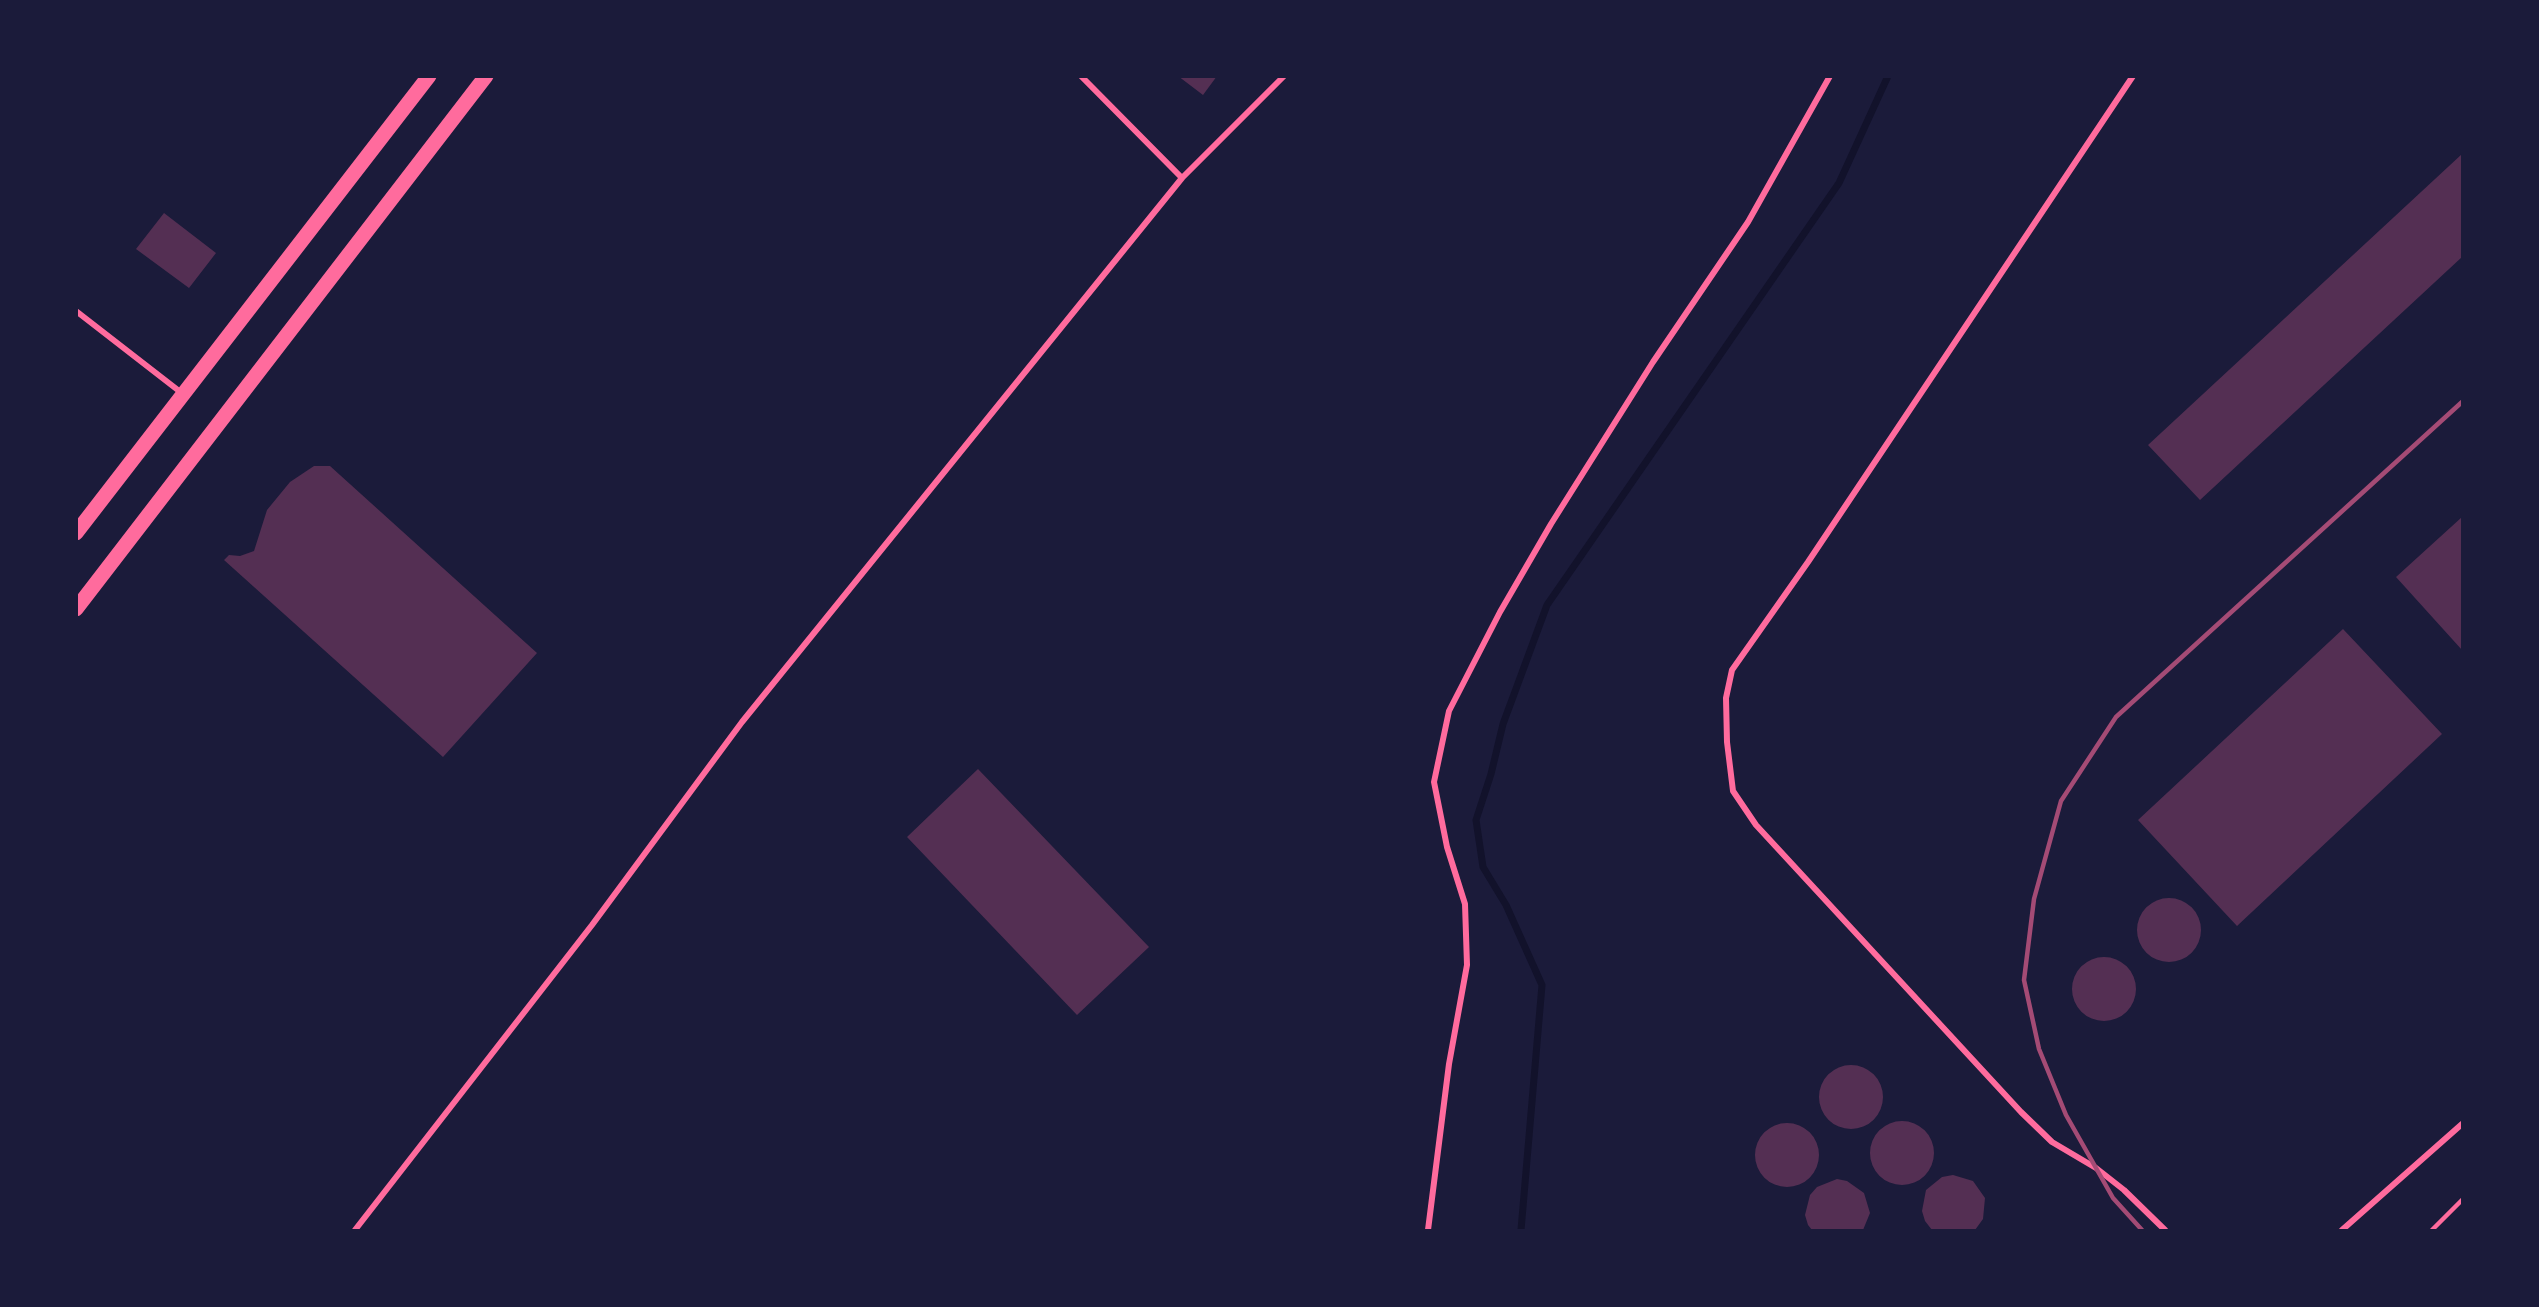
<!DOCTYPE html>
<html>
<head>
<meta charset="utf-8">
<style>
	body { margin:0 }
	#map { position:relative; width:2539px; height:1307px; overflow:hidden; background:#1b1b3a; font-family:Cabin,sans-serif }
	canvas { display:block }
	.frame { position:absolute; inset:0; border:78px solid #1b1b3a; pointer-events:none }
</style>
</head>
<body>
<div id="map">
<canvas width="2539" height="1307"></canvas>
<div class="frame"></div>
</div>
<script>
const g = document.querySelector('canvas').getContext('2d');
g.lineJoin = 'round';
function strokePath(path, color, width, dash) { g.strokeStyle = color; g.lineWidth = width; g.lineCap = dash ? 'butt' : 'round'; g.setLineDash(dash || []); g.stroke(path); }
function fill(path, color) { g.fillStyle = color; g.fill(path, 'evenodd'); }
const stream = new Path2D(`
	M1521 1230 1542 985 1506 905 1483 867 1476 820 1491 774 1503 724 1547 605 1839 183 1888 76`);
const building = new Path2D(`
	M1178 76H1217L1203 95Z
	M2462 154V257L2200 500 2148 445Z
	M164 213 216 253 189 288 136 249Z
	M314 466H330L537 653 443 757 224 560 229 555 240 556 254 551 267 510 290 482Z
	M2462 517V650L2396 577Z
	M2343 629 2442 734 2237 926 2138 820Z
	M978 769 1149 947 1077 1015 907 837Z
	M2137 930a32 32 0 1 1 64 0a32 32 0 1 1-64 0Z
	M2072 989a32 32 0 1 1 64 0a32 32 0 1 1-64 0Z
	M1819 1097a32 32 0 1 1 64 0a32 32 0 1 1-64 0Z
	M1870 1153a32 32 0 1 1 64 0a32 32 0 1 1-64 0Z
	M1755 1155a32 32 0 1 1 64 0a32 32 0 1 1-64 0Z
	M1953 1175 1973 1181 1985 1198 1983 1219 1975 1230H1932L1925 1221 1922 1211 1926 1190 1942 1177Z
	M1837 1179 1847 1181 1864 1193 1870 1213 1863 1230H1812L1808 1225 1805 1215 1810 1195 1817 1187Z`);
const service = new Path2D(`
	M2432 1230 2462 1200`);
const minor = new Path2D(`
	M1081 76 1182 178
	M2133 76 1808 562 1732 670 1726 698 1727 742 1733 791 1756 825 2021 1112 2052 1142 2096 1168 2124 1190 2165 1230
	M76 311 183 394
	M355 1230 592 925 742 722 1182 178 1284 76
	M1428 1230 1449 1064 1467 965 1465 904 1447 847 1434 782 1449 711 1500 612 1551 524 1653 362 1748 222 1830 76
	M2342 1230 2462 1124`);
const trunk = new Path2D(`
	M76 533 429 76
	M76 609 486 76`);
const rail = new Path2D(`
	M2142 1230 2113 1198 2066 1115 2039 1049 2024 980 2034 899 2061 801 2116 717 2462 402`);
strokePath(stream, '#12122b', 7);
fill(building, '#542f53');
strokePath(service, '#ff6b9d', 4.5);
strokePath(minor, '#ff6b9d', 6);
strokePath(trunk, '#ff6b9d', 15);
strokePath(rail, '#a44b75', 4.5);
</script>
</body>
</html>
